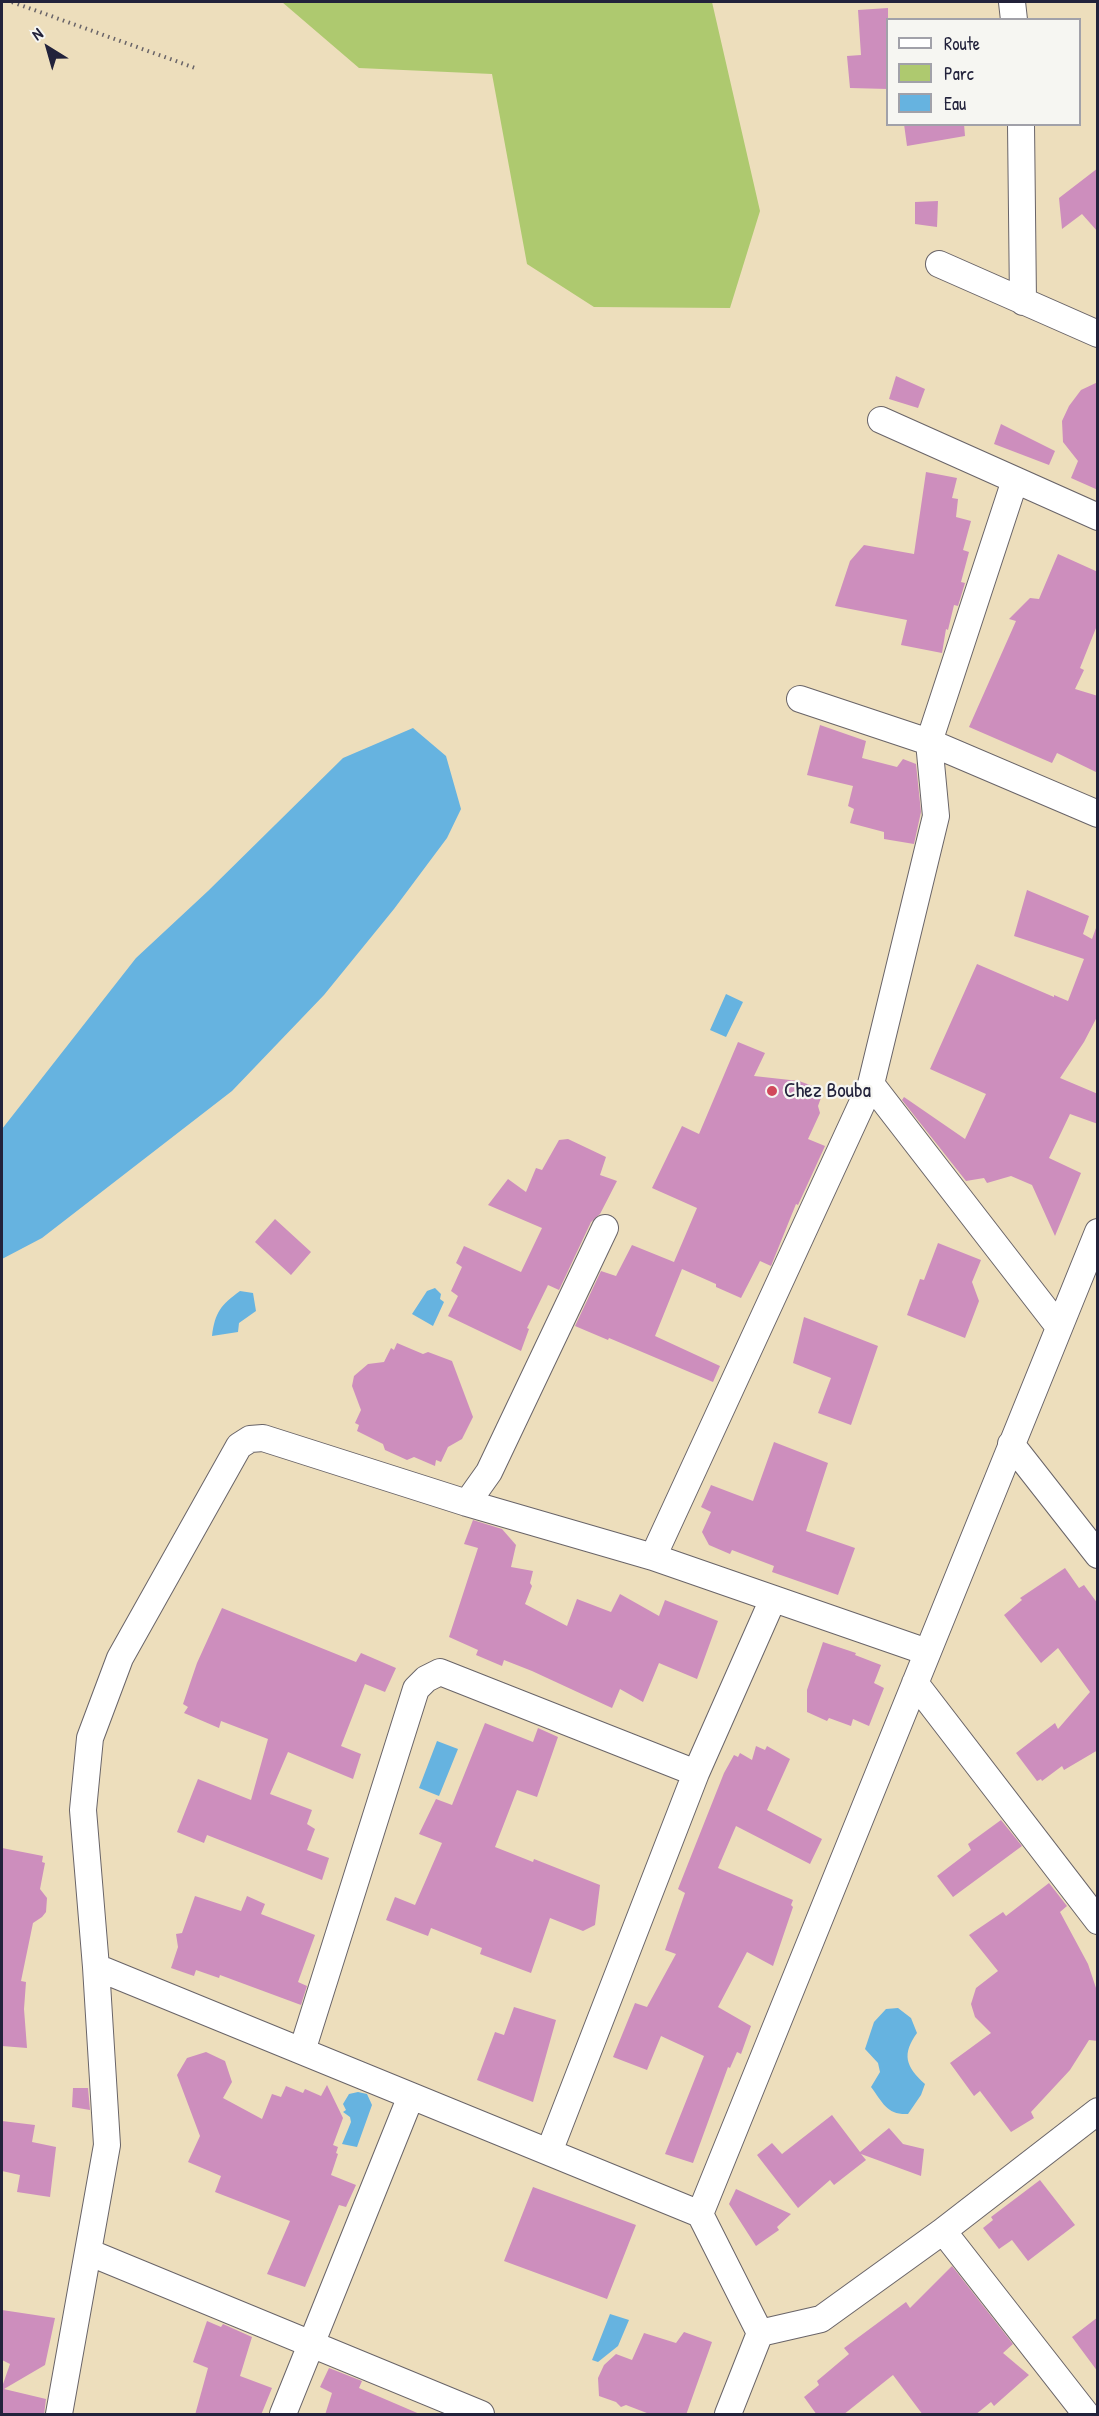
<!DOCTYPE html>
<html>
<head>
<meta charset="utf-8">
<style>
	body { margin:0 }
	#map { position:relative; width:1099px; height:2416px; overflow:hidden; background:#eddebc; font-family:"Patrick Hand",sans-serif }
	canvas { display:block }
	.frame { position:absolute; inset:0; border:3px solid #22223b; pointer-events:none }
	.legend { position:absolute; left:886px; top:18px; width:195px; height:108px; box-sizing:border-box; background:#f6f6f2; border:2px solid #a1a1a9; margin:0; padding:8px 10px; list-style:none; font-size:18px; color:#22223b }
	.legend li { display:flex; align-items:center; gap:12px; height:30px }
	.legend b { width:30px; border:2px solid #a1a1a9 }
	.north { position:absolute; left:18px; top:18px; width:60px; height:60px; -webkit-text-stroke:4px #f6f6f2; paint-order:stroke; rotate:323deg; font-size:16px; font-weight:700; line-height:24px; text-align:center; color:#22223b }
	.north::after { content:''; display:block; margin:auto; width:21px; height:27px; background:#22223b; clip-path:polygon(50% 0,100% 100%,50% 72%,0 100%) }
</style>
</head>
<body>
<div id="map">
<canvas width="1099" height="2416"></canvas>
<div class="frame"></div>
<ul class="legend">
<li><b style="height:8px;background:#fff"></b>Route</li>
<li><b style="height:16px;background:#aec96f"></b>Parc</li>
<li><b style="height:16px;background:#66b3e0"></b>Eau</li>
</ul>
<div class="north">N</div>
</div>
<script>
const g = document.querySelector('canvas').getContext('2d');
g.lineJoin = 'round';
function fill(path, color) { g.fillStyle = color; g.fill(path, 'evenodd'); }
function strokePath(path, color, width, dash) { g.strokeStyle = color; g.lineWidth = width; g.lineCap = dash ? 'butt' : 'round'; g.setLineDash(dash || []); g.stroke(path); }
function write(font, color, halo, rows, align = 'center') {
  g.font = font + ' "Patrick Hand",sans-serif'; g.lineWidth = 4.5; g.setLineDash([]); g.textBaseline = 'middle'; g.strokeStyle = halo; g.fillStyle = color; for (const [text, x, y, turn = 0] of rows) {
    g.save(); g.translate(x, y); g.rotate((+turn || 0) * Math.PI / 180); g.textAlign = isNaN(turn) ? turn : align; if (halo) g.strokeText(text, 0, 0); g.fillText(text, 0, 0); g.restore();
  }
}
const green = new Path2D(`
	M282 2H712L760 211 730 308 594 307 527 264 492 74 359 68Z`);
const water = new Path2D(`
	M413 728 446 756 461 809 447 838 394 909 324 995 232 1091 42 1238 2 1259V1129L136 958 208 891 343 758Z
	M726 994 743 1002 726 1037 710 1030Z
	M435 1288 441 1294 440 1299 444 1302 433 1326 412 1314 427 1291Z
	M240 1291 253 1293 256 1311 239 1323 238 1332 212 1336C215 1312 221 1305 240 1291Z
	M437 1741 458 1749 439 1796 419 1788Z
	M898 2008 911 2018 917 2033C902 2054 905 2066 925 2084L921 2095 908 2114C887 2115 883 2103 871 2087L880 2072 878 2063 865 2049 874 2022 886 2009Z
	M358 2092 367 2094 372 2105 357 2147 342 2144 351 2122 350 2117 343 2112 346 2110 343 2104 349 2094Z
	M610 2314 629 2320 618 2346 598 2362 592 2360Z`);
const building = new Path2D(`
	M888 8V89L850 88 847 56 861 55 858 10Z
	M904 124H964L965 136 907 146Z
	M1098 168V232L1082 214 1062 229 1059 198Z
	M938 201 937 227 915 224V202Z
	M896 376 925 389 918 408 889 399Z
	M1098 382V490L1071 478 1078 461 1063 442 1062 421 1069 406 1081 390Z
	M1001 424 1055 451 1049 465 994 444Z
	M926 472 957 478 952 498 958 499 956 517 971 521 963 550 969 552 961 582 965 583 958 606 954 605 948 630 946 629 942 653 901 645 907 620 835 606 850 561 864 545 914 554Z
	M1058 554 1098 572V623L1080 668 1084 670 1075 689 1098 696V773L1057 753 1052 763 969 727 1016 621 1009 619 1030 598 1039 599Z
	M820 725 866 741 862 758 897 767 903 759 916 764 921 812 914 844 884 839V832L850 823 854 809 848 806 853 786 807 775Z
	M1027 890 1089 916 1083 934 1092 939 1096 928H1098V1015L1084 1042 1060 1078 1098 1094V1124L1070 1114 1049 1158 1081 1173 1055 1236 1032 1185 1011 1176 987 1183 984 1178 966 1181 902 1100 904 1097 965 1139 986 1094 930 1069 977 964 1054 997V995L1068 1001 1084 959 1014 936Z
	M738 1042 765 1053 754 1076 799 1081 818 1088 822 1095 818 1106 820 1113 808 1139 825 1146 798 1205 796 1204 771 1266 760 1261 741 1298 716 1287V1284L682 1269 655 1336 720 1366 713 1382 609 1338 608 1340 575 1326 601 1271 616 1276 632 1245 674 1262 697 1208 652 1188 682 1126 699 1134Z
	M568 1139 606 1157 600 1175 617 1181 600 1214 591 1222 559 1290 548 1285 527 1328 529 1329 521 1351 448 1316 458 1296 451 1291 462 1267 456 1263 464 1246 521 1272 542 1228 488 1205 508 1179 526 1192 536 1168 542 1170 559 1140Z
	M275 1219 311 1252 291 1275 255 1242Z
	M938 1243 981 1260 972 1282 979 1301 965 1338 907 1315 920 1279 924 1280Z
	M804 1317 878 1346 851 1425 818 1413 831 1378 793 1363Z
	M397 1343 423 1354 428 1352 452 1361 473 1417 462 1439 448 1447 441 1462 436 1460 435 1466 414 1457 407 1460 385 1450 383 1444 357 1431 359 1425 355 1423 361 1410 352 1386 354 1376 368 1364 384 1362 391 1348 394 1350Z
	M774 1442 828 1463 806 1531 855 1548 838 1595 772 1572 774 1566 732 1550 730 1554 709 1545 702 1532 711 1512 701 1507 711 1485 753 1501Z
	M473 1520 502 1529 516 1545 511 1567 533 1571 530 1583 532 1586 525 1604 567 1626 577 1599 611 1612 620 1594 659 1616 665 1600 718 1621 697 1679 659 1663 643 1702 620 1689 612 1708 532 1671 504 1660 502 1666 476 1655 478 1650 449 1637 478 1548 464 1544Z
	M1065 1568 1079 1588 1084 1585 1098 1604V1750L1064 1770 1062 1766 1042 1781 1041 1779 1037 1781 1016 1753 1055 1723 1058 1729 1090 1692 1058 1648 1041 1663 1004 1615 1022 1600 1020 1598Z
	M222 1608 356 1662 361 1653 396 1668 385 1692 365 1684 341 1746 361 1754 353 1779 288 1752 270 1794 312 1810 307 1824 315 1829 307 1850 329 1858 322 1880 207 1835 204 1843 177 1832 198 1779 251 1800 268 1739 221 1721 219 1728 184 1713 188 1707 183 1704 197 1663Z
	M823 1642 856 1653 855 1655 881 1665 874 1683 884 1688 869 1726 853 1719 851 1726 829 1718 827 1721 807 1712V1690Z
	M485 1723 533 1742 538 1728 558 1737 537 1797 517 1790 495 1847 533 1862 534 1859 600 1885 595 1925 583 1931 550 1918 531 1973 480 1954 482 1948 431 1928 428 1936 386 1920 395 1897 415 1905 442 1843 419 1834 436 1799 452 1805Z
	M756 1746 765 1750 767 1746 790 1759 767 1810 822 1839 810 1864 736 1826 718 1868 793 1900 791 1905 793 1907 773 1966 747 1952 718 2007 751 2026 741 2054 737 2052 730 2068 728 2067 693 2163 665 2154 704 2056 661 2036 647 2070 613 2057 635 2003 647 2007 676 1954 665 1950 685 1893 678 1889 724 1773 734 1755 738 1757 740 1753 752 1760Z
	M1001 1820 1022 1846 953 1897 937 1876 971 1850 968 1844Z
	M2 1848 43 1856 42 1862 45 1863 40 1889 47 1898 46 1912 42 1917 33 1923 21 1981 26 1982 24 2009 27 2048 2 2046Z
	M1049 1883 1067 1906 1060 1912 1088 1964 1098 1994V2041L1089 2040 1070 2070 1031 2112 1034 2118 1011 2132 980 2091 974 2096 950 2063 991 2033 975 2017 971 2004 976 1988 998 1971 969 1935 1003 1912 1006 1916Z
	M195 1896 241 1911 247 1896 265 1904 261 1914 315 1935 298 1982 307 1986 301 2005 220 1975 219 1978 196 1970 194 1976 171 1968 178 1947 176 1934 182 1933Z
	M514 2007 556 2020 533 2102 477 2080 495 2032 504 2035Z
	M206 2052 225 2061 232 2082 223 2098 262 2119 272 2094 281 2097 286 2086 303 2093 305 2089 321 2096 327 2085 343 2118 333 2145 338 2147 336 2153 338 2154 331 2175 356 2185 346 2207 339 2205 305 2287 267 2274 290 2221 215 2192 221 2176 188 2162 200 2136 177 2075 187 2058Z
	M73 2088H88L90 2110 72 2107Z
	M832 2115 860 2152 889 2128 903 2144 924 2149 921 2176 861 2154 866 2160 834 2185 830 2180 798 2208 757 2155 772 2143 782 2154Z
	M2 2121 35 2125 32 2142 56 2147 50 2197 17 2192 20 2175 2 2171Z
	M1040 2180 1075 2225 1028 2261 1012 2240 999 2249 983 2228 993 2220 991 2217Z
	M533 2187 636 2225 607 2299 504 2261Z
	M736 2189 791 2214 777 2227 779 2230 756 2246 729 2204Z
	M952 2266 1013 2344 1003 2353 1029 2375 994 2406 991 2402 975 2415H923L893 2375 843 2415H817L804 2397 819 2385 817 2381 849 2354 844 2348 906 2302 910 2308Z
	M2 2310 55 2318 45 2365 4 2389 46 2399 44 2415H2V2387L10 2364 2 2360Z
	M1098 2317V2372L1072 2337Z
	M207 2321 221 2327 223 2324 252 2337 240 2376 272 2388 261 2415H195L208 2368 193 2362Z
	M684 2332 712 2342 686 2415H652L626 2405 621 2407 616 2402 599 2396 598 2378 604 2365 616 2354 632 2360 644 2333 676 2343Z
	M329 2368 362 2381 359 2388 422 2415H325L332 2393 320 2387Z`);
const path = new Path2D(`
	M12 2 198 69`);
const minor = new Path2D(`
	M1012 2 1014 20
	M1021 124 1023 302
	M939 264 1098 334
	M881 420 1098 517
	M800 699 929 742 1098 814
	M871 1084 1059 1327
	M1011 1444 1098 1555
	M467 1503 489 1472 605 1228
	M653 1557 871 1084 936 816 929 742 1015 480
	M915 1683 1098 1921
	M96 1967 700 2214 760 2333 728 2414
	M302 2051 416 1689 426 1679 440 1672 696 1773
	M549 2152 696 1773 773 1599
	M700 2214 1098 1232
	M943 2231 1086 2414
	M88 2252 481 2414
	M760 2333 821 2319 943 2231 1098 2111
	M59 2414 107 2145 96 1967 83 1810 90 1738 120 1658 239 1446 250 1439 263 1438 467 1503 653 1557 927 1652
	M283 2414 411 2096`);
const markers = [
	[772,1091,6,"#d1495b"]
];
const poiNames = [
	["Chez Bouba",784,1091]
];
fill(green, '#aec96f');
fill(water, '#66b3e0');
fill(building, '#cd8ebd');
strokePath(minor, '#696468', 28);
strokePath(path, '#696468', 4, [1.5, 4.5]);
strokePath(minor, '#fff', 26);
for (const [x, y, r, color] of markers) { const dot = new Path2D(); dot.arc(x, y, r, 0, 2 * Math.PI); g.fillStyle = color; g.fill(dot); strokePath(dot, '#f6f6f2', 2); }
write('21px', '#22223b', '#f6f6f2', poiNames, 'left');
</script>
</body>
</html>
